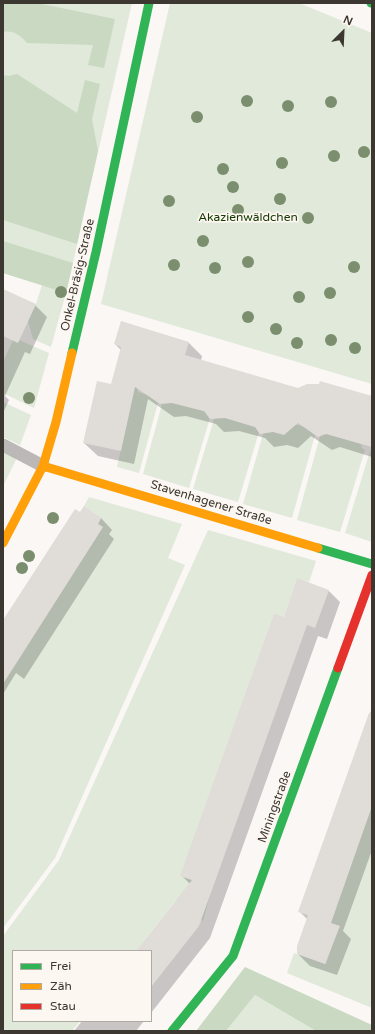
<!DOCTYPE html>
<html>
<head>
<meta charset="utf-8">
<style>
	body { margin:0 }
	#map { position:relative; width:375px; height:1034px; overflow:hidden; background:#faf7f5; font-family:"Varela Round",sans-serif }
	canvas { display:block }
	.frame { position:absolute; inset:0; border:4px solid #3d3732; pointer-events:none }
	.legend { position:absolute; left:12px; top:950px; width:140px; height:72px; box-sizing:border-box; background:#fdf7f2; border:1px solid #b0aaa5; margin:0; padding:5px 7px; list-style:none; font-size:12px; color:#3d3732 }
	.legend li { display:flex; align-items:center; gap:8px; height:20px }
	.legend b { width:20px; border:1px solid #b0aaa5 }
	.north { position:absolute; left:323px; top:12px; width:40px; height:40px; -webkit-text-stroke:3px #fdf7f2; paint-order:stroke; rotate:24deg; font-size:11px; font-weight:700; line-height:16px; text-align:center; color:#3d3732 }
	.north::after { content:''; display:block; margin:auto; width:14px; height:18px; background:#3d3732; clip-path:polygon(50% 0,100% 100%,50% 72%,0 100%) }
</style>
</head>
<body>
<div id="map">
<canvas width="375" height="1034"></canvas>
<div class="frame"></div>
<ul class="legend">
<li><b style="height:5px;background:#30b455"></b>Frei</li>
<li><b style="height:5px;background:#ff9f0a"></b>Zäh</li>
<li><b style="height:5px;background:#e5322d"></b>Stau</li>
</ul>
<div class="north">N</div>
</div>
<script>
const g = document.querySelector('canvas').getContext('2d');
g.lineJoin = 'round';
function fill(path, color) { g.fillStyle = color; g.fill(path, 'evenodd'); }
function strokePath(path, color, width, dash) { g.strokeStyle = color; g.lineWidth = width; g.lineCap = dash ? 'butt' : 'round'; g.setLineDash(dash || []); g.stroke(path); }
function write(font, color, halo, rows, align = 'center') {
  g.font = font + ' "Varela Round",sans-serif'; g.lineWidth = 3.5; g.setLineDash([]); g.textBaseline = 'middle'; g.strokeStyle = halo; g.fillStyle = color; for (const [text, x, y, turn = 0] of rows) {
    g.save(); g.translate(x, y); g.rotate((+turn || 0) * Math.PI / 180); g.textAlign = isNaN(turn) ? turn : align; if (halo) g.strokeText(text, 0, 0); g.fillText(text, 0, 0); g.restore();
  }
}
const green = new Path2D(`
	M3 3H132L66 293 51 347 33 339 28 321 36 304 42 285 3 273Z
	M170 3H299L372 33V384L101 304Z
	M13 340H19L49 353 34 408 3 393V362Z
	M135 385H137L138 392 154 397 158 403 139 473 117 467Z
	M3 402 31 415 20 445 3 437Z
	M169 402 206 412 210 418 189 488 143 474 162 404Z
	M220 416 255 427 259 432 238 502 193 489 214 419Z
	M291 423 311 429 312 433 315 435 292 518 243 504 263 434 269 431 284 434 289 430Z
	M325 433 361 444 362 448 365 450 340 532 297 520 320 436Z
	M3 449 12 454 16 460 3 486Z
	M370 451H372V542L345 533Z
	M89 497 182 524 168 558 185 565 55 858 3 928V666L13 668 103 527 98 524 101 518 84 506Z
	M208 530 316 561 309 582 297 579 284 617 274 613 181 876 212 888 203 921 176 900 136 951H13V1021H80L72 1031H3V936L59 860Z
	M372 806V1008L287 973 294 953 326 964 339 926 330 923Z
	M255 995 316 1031H226Z`);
const forest = new Path2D(`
	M3 3H37L115 19 104 68 88 65 93 45 27 43C20 35 13 30 3 32Z
	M17 74 77 113 85 80 100 84 92 119 98 151 77 244 3 220V75L9 76Z
	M3 241 73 263 66 293 3 273Z
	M245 967 372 1025V1031H316L255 995 226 1031H196Z`);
const shadow = new Path2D(`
	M3 290 35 305 47 317 30 354 25 352 5 396 9 400 3 413Z
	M121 323 189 343 202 356 201 361 298 389 372 397V457L340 447 332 450 311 436 298 448 287 445 274 447 265 438 239 431 224 432 216 424 186 416 174 417 148 399 134 464 98 456 84 443 112 385 121 350 115 344Z
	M84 507 101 518 112 530 109 534 114 539 24 679 16 673 3 694V622Z
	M329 591 340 602 327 639 318 636 210 938 151 1013V951H137L190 884 182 876 284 618Z
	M372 708V850L343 931 351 939 337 975 310 966 298 954 307 919 300 912Z
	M82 1021H144L136 1031H74Z`);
const building = new Path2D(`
	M3 289 36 304 18 343 3 336Z
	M121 321 189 342 185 355 298 388 307 384H319L320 381 372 396V447L326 434 318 437 298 423 284 435 273 432 260 434 255 427 225 418 210 419 204 411 172 403 160 404 135 387 121 451 83 443 97 381 111 384 121 347 114 344Z
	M84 506 101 518 98 524 103 527 3 684V620L75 509 80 512Z
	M297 578 329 590 315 628 307 625 199 926 151 987V951H136L192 880 180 876 274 613 284 617Z
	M369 713H372V806L331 923 340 926 325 964 297 954V946L308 915 298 912Z`);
const lane = new Path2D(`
	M3 445 43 466`);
const fast = new Path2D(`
	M371 3H372
	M72 353 96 252 149 3
	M318 548 372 564
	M172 1031 233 956 338 668`);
const slow = new Path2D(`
	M43 466 318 548
	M3 543 43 466 56 422 72 353`);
const jam = new Path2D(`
	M338 668 372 575`);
const trees = [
	[247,101],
	[331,102],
	[288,106],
	[197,117],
	[364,152],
	[334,156],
	[282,163],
	[223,169],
	[233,187],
	[280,199],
	[169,201],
	[238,210],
	[308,218],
	[203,241],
	[248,262],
	[174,265],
	[354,267],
	[215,268],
	[61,292],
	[330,293],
	[299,297],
	[248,317],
	[276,329],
	[331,340],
	[297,343],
	[355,348],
	[29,398],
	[53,518],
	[29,556],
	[22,568]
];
const parkNames = [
	["Akazienwäldchen",248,218]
];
const streetNames = [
	["Onkel-Bräsig-Straße",78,275,-77],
	["Stavenhagener Straße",211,503,17],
	["Miningstraße",275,807,-70]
];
fill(green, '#e0e9da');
fill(forest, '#cad9c1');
fill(shadow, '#0003');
fill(building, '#e0dcd8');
strokePath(lane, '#bbb8b7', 13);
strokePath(fast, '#30b455', 9);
strokePath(slow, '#ff9f0a', 9);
strokePath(jam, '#e5322d', 9);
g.fillStyle = '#7b8f6e';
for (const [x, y] of trees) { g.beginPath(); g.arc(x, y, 6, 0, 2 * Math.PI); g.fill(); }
write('12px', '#133a00', '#fdf7f2', parkNames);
write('12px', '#3d3732', '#fdf7f2', streetNames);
</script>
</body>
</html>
